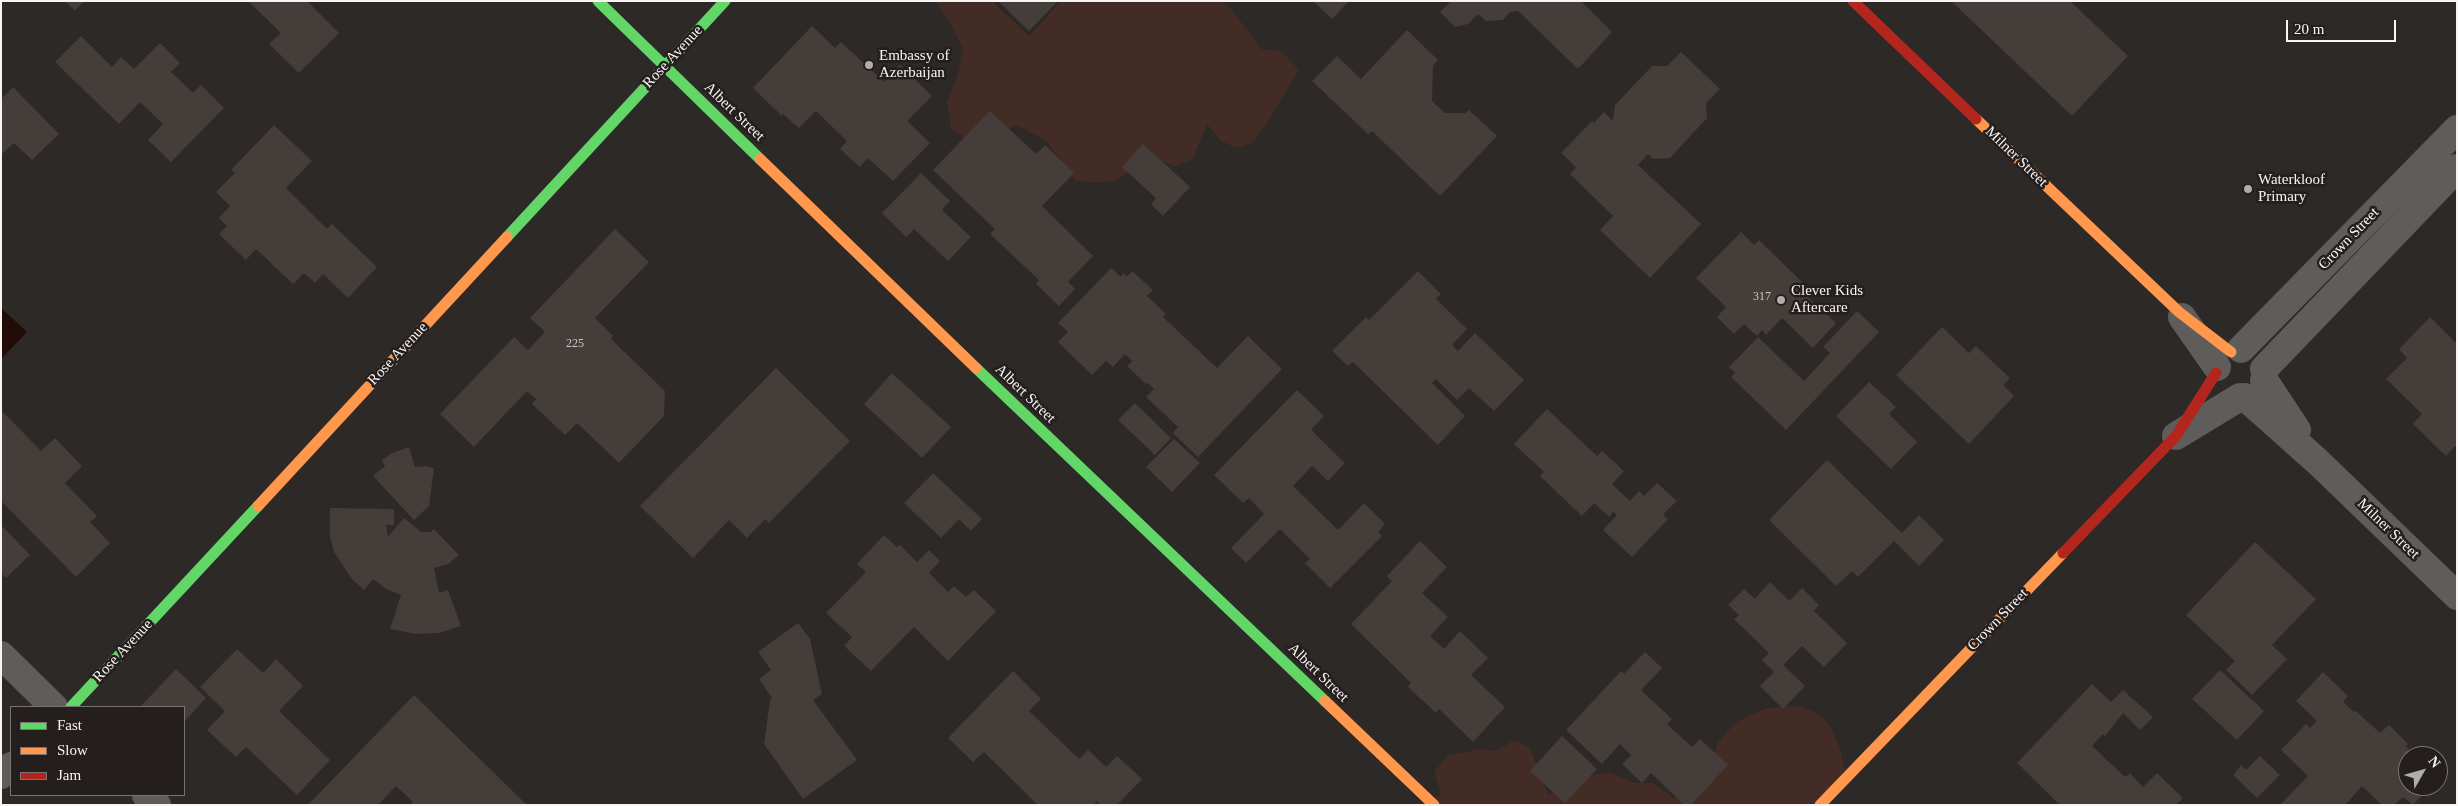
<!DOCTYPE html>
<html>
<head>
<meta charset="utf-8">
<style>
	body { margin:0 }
	#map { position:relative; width:2458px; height:806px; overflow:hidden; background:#2c2927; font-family:"Times New Roman",serif }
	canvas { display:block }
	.frame { position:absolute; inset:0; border:2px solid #f8f4f3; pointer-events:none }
	.legend { position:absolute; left:10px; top:706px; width:175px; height:90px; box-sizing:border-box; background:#241e1d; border:1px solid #797473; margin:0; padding:6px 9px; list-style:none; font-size:15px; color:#f8f4f3 }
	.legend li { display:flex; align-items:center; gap:10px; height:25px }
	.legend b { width:25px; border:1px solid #797473 }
	.north { position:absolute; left:2398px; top:746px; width:50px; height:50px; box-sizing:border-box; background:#241e1d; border:1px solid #797473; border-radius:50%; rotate:52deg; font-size:14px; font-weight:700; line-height:20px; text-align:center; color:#f8f4f3 }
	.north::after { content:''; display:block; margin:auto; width:18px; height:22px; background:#b1adac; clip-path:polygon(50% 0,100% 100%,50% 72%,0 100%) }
	.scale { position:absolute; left:2286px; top:20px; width:110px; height:22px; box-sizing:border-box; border:2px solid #f8f4f3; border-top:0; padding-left:6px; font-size:15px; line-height:18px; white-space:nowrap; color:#f8f4f3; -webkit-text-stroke:4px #241e1d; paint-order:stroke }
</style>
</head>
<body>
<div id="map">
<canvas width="2458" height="806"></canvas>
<div class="frame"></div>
<ul class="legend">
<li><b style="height:6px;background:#63d668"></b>Fast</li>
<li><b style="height:6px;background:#ff974d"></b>Slow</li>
<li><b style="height:6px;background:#b3261e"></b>Jam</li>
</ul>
<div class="north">N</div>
<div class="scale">20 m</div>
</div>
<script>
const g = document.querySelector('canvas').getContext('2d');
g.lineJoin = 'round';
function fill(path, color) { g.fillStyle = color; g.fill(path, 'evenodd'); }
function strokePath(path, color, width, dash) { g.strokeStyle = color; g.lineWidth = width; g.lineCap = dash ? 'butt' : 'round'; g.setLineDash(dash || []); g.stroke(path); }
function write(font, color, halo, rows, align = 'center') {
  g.font = font + ' "Times New Roman",serif'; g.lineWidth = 5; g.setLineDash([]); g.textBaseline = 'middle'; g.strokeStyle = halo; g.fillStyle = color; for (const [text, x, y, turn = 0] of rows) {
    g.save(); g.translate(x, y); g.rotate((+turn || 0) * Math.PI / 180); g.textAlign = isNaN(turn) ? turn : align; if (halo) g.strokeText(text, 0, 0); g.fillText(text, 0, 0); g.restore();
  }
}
const green = new Path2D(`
	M935 1H992L1029 36 1061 1H1222L1232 10 1261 49 1281 51 1299 70 1266 125 1252 143 1236 148 1220 140 1207 124 1192 160 1176 166 1146 158C1119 182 1113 185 1076 181L1046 141 1017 125 985 139H967L951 128 947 102 958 73 963 49 950 22Z
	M1801 706C1833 718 1837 737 1845 769L1826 805H1425L1441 794 1434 772 1447 756 1481 749 1495 751 1515 740 1530 748 1548 795 1573 780 1610 772 1633 783H1653L1674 798 1711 773 1717 743 1736 722 1766 708Z`);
const water = new Path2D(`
	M1 308 27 332 1 359Z`);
const building = new Path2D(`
	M65 1H84L75 11Z
	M248 1H307L339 33 299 73 269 44 281 33Z
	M998 1H1058L1029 31Z
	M1313 1H1349L1332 19Z
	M1451 1H1581L1612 32 1578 69 1518 11 1510 12 1503 20 1486 21 1478 14 1468 24 1455 27 1440 12Z
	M1951 1H2070L2128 56 2072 116Z
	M812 26 835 48 841 42 884 82 900 65 932 96 907 121 930 143 893 181 868 158 860 167 840 149 847 141 816 111 799 128 783 114 782 116 753 88Z
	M1407 30 1438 60 1433 66 1432 101 1445 113H1465L1469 110 1497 136 1440 196 1372 131 1368 134 1312 81 1337 56 1361 79Z
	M81 36 112 67 121 57 134 69 160 43 180 63 171 72 193 93 201 85 224 108 171 162 148 140 163 124 140 102 119 124 55 62Z
	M1681 52 1720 89 1706 103 1707 118 1670 158 1653 159 1648 154 1638 165 1701 224 1650 278 1600 230 1613 216 1570 174 1576 167 1561 153 1592 121 1594 123 1604 112 1613 121 1615 105 1652 66H1667Z
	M13 87 59 134 32 160 14 143 1 155V99Z
	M990 111 1036 154 1045 145 1074 173 1042 206 1093 256 1068 282 1075 289 1059 306 1036 284 1039 280 990 234 995 229 933 170Z
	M274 125 312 161 286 188 327 229 332 224 377 267 348 298 323 274 315 283 304 273 293 284 256 249 246 260 219 234 227 226 219 218 230 206 216 192 235 173 231 170Z
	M1143 144 1190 187 1163 216 1151 204 1156 198 1122 167Z
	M921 173 950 201 942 210 971 237 948 261 914 229 906 237 882 213Z
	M615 229 649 262 595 318 613 336 611 339 665 391 664 416 619 463 577 423 565 435 532 404 536 399 527 391 474 447 440 414 514 337 528 350 545 332 530 318Z
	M1741 232 1754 245 1759 240 1803 283 1798 288 1836 323 1813 348 1782 318 1766 335 1762 330 1757 336 1744 324 1734 334 1717 317 1726 307 1696 278Z
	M1111 268 1121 277 1123 273 1127 277 1132 271 1153 290 1147 296 1166 314 1163 317 1217 368 1248 336 1282 369 1198 457 1173 433 1178 427 1146 397 1154 389 1148 383 1146 384 1127 366 1132 361 1125 354 1113 367 1106 361 1092 375 1058 342 1068 332 1058 323Z
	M1418 271 1441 294 1436 299 1467 329 1452 345 1458 351 1475 333 1524 380 1494 411 1469 388 1457 400 1436 379 1432 383 1465 416 1438 445 1353 362 1348 366 1332 351 1366 317 1369 320Z
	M1857 311 1879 332 1786 430 1731 377 1735 373 1729 367 1758 337 1804 381 1830 353 1823 347Z
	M2430 317 2457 344V448L2455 446 2446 456 2413 424 2422 414 2386 379 2407 358 2399 349Z
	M1942 327 1969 353 1976 346 2010 378 2003 385 2014 396 1969 444 1896 375Z
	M776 368 850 441 769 523 765 519 747 538 729 520 693 558 640 506Z
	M892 373 951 427 922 458 864 404Z
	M1869 382 1896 407 1889 414 1917 442 1891 469 1836 416Z
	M1297 390 1324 416 1311 430 1345 463 1328 481 1312 466 1293 486 1338 530 1364 503 1385 524 1378 532 1382 536 1330 588 1305 563 1310 559 1280 529 1246 563 1231 548 1264 514 1249 498 1243 503 1214 475Z
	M1135 403 1171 438 1155 455 1118 420Z
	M1547 409 1597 456 1602 451 1624 471 1612 484 1630 501 1639 491 1644 496 1657 483 1677 501 1663 514 1668 519 1632 557 1603 530 1617 515 1613 512 1609 517 1594 503 1582 516 1540 476 1544 472 1514 444Z
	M1 410 41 451 55 438 82 466 65 483 97 516 90 522 110 543 76 577 1 501Z
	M1174 439 1200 463 1172 492 1146 467Z
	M409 447 415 467 425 466 434 468 429 506 414 520 373 476 385 466 382 460 392 453Z
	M1827 460 1902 533 1919 515 1944 540 1919 566 1894 541 1858 577 1852 571 1836 586 1769 520Z
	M933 473 982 519 971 531 959 519 941 538 904 503Z
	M330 508 394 509V525H386L388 537 404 518 421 532H430L434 529 459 555 448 564 434 568 439 593 448 590 461 626 439 633 416 634 390 629 401 595 386 589 373 579 364 590 352 579 334 552 330 537Z
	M1 525 30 555 6 578 1 573Z
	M884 535 897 547 900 545 917 562 929 550 940 561 929 573 948 592 954 586 966 597 974 590 996 611 948 661 914 627 871 671 844 646 852 637 826 613 866 572 857 564Z
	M1420 541 1447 567 1422 593 1448 617 1430 636 1444 649 1460 631 1488 658 1471 675 1505 707 1473 742 1439 709 1436 713 1408 687 1411 683 1351 624 1392 581 1387 576Z
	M2255 542 2316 599 2272 645 2287 659 2252 695 2226 670 2235 661 2186 615Z
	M1770 582 1789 601 1802 588 1819 605 1814 611 1847 643 1824 667 1802 646 1783 665 1805 686 1783 709 1760 686 1774 672 1762 660 1769 653 1734 619 1739 615 1728 605 1744 589 1755 599Z
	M798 623 810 639 822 694 813 700 857 760 803 799 764 744 770 700 772 698 759 679 771 670 758 652Z
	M237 649 263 673 276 659 303 686 279 711 330 760 297 795 246 747 236 757 207 730 225 711 200 687Z
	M1645 652 1662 668 1641 690 1672 719 1667 724 1692 747 1700 739 1728 765 1691 805H1684L1651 773 1642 783 1622 764 1631 755 1620 744 1602 764 1566 730 1621 671 1624 674Z
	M176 669 206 698 184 722V707H140Z
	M2220 670 2264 711 2237 740 2192 699Z
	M1013 671 1041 699 1029 711 1079 759 1088 750 1106 767 1117 756 1142 779 1117 805H1101L1097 801 1093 805H1038L984 752 973 762 948 738Z
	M2323 672 2348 696 2343 702 2354 712 2356 711 2380 733 2389 725 2408 744 2406 746 2412 753 2415 750 2421 756H2408V786H2431L2413 805 2403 797 2394 805H2382L2362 786 2345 805H2280L2308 776 2281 750 2306 724 2310 728 2317 721 2296 701Z
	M2092 684 2111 702 2123 690 2153 717 2140 730 2123 713 2105 736 2103 734 2092 746 2125 777 2130 773 2143 787 2157 773 2183 798 2176 805H2060L2017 763Z
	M414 695 527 805H410L413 802 396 786 378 805H310L309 804Z
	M1562 736 1597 769 1565 803 1530 771Z
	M2260 756 2280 775 2257 798 2233 775 2241 765 2246 770Z`);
const street = new Path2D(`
	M2182 317 2217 367
	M2241 349 2457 129
	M2264 369 2457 168
	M2264 380 2297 430
	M2245 397 2318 462 2457 596
	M2176 436 2240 397
	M1 655 54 707
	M1 775 11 766
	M146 795 157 805`);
const fast = new Path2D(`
	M598 1 760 159
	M507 237 725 1
	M976 368 1325 701
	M71 707 258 506`);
const slow = new Path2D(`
	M1976 119 2179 312 2231 352
	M760 159 976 368
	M258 506 507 237
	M1325 701 1434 805
	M1820 805 2063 553`);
const jam = new Path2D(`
	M1853 1 1976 119
	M2063 553 2176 436 2216 373`);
const markers = [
	[869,65,5,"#b1adac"],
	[2248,189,5,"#b1adac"],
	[1781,300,5,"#b1adac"]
];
const numberNames = [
	["317",1762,297],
	["225",575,344]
];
const poiNames = [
	["Embassy of",879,56],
	["Azerbaijan",879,73],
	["Waterkloof",2258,180],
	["Primary",2258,197],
	["Clever Kids",1791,291],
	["Aftercare",1791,308]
];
const streetNames = [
	["Rose Avenue",673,57,-47],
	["Albert Street",734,112,44],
	["Milner Street",2016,157,44],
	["Crown Street",2349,239,-46],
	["Rose Avenue",398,354,-47],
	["Albert Street",1025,394,44],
	["Milner Street",2388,529,44],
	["Crown Street",1998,620,-46],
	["Rose Avenue",123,651,-47],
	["Albert Street",1318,673,44]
];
fill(green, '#432c26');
fill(water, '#210c08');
fill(building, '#443d3a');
strokePath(street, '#5e5d5c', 28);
strokePath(fast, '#63d668', 11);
strokePath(slow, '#ff974d', 11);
strokePath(jam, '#b3261e', 11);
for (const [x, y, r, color] of markers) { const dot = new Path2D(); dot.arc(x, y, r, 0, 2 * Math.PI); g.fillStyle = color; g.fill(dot); strokePath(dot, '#241e1d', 2); }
write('12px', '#cbc6c5', null, numberNames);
write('15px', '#f8f4f3', '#241e1d', poiNames, 'left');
write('15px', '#f8f4f3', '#241e1d', streetNames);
</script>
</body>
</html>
